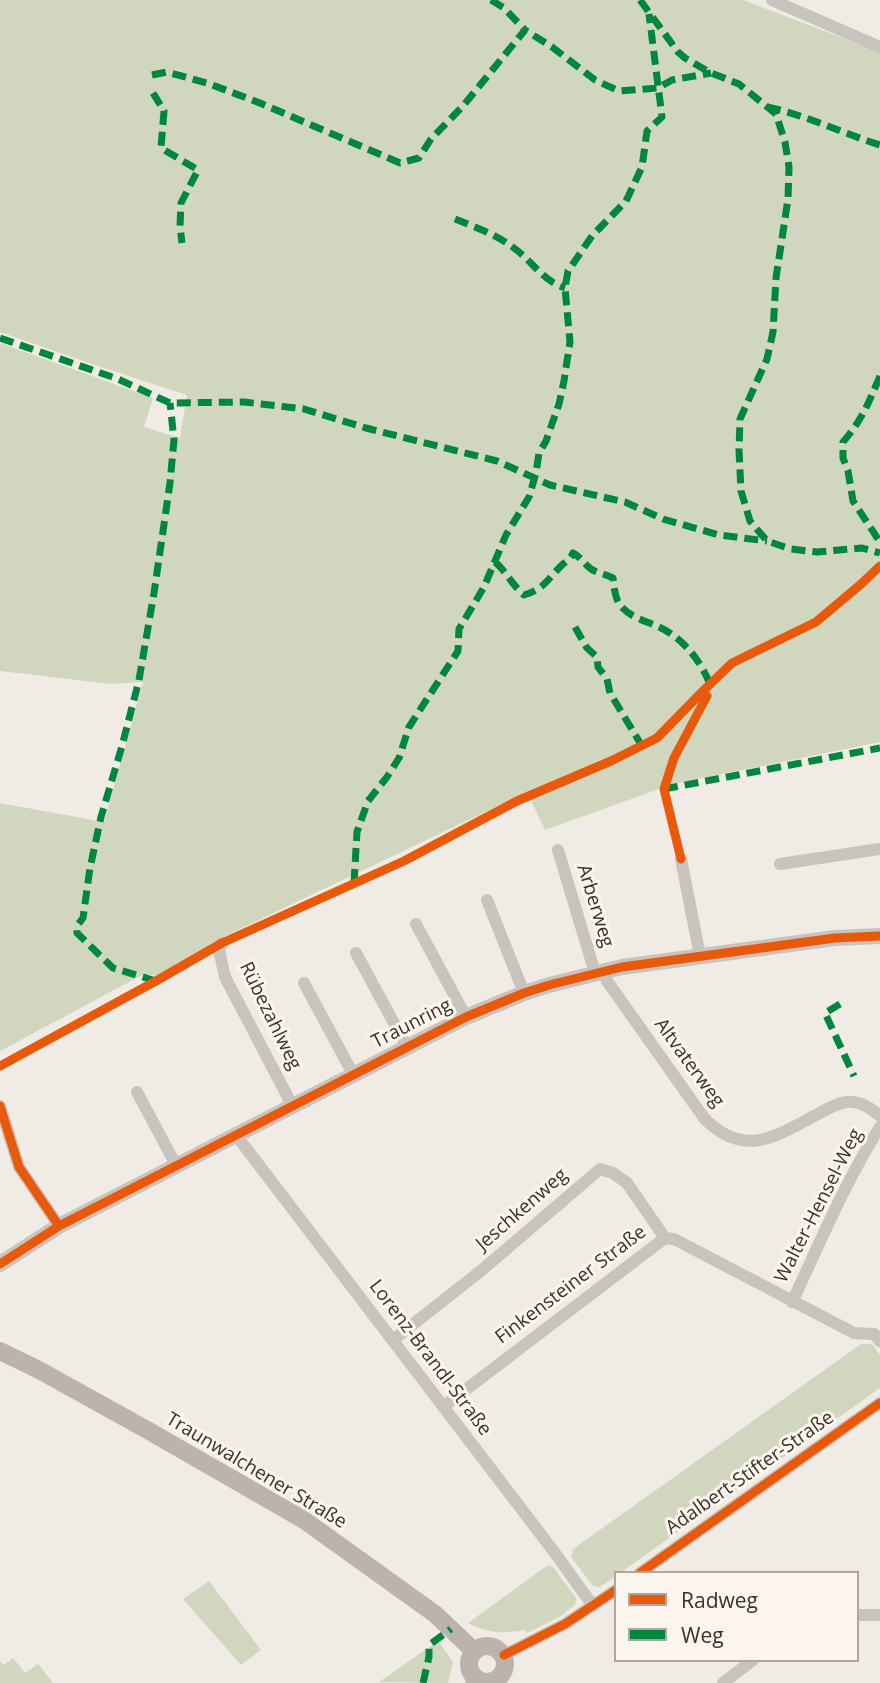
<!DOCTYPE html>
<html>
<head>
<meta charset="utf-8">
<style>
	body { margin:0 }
	#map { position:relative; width:880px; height:1683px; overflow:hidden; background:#f0ebe5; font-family:"Open Sans",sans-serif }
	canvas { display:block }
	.legend { position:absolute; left:614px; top:1571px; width:245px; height:91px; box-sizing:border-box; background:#fbf5ee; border:2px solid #aea6a0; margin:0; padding:9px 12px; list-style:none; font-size:21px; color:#3b302b }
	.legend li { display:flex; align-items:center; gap:14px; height:35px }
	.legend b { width:35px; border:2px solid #aea6a0 }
</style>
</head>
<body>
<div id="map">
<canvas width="880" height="1683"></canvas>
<ul class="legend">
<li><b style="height:9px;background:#e8590c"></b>Radweg</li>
<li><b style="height:9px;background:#00873e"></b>Weg</li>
</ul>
</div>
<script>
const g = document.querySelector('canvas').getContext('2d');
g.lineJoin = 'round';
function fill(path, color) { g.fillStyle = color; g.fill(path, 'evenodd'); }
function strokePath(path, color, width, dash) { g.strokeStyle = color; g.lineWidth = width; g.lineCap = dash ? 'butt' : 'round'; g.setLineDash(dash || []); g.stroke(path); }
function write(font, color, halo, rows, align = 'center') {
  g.font = font + ' "Open Sans",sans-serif'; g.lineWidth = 6; g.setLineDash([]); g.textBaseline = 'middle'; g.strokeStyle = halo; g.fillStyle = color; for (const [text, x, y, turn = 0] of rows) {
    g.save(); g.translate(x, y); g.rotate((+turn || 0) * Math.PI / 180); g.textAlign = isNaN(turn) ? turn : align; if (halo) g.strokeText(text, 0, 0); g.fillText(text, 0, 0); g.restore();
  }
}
const green = new Path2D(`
	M0 0H743L880 52V742L673 784 545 830 527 792 221 938 158 976 144 974 0 1051V803L104 822 143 682 111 684 0 671V343L153 398 144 427 180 438 187 395 89 363 0 332Z
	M861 1344H872L880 1355V1388L620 1573H616V1576L600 1587 593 1586 571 1557 573 1549Z
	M548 1565 553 1567 576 1598 575 1605 561 1616 527 1633 524 1630C503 1634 487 1633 468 1623Z
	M209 1581 261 1650 241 1665 183 1599Z
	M438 1641 453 1662 448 1683 379 1682Z
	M13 1658 25 1673 38 1664 53 1683H0V1661L4 1665Z`);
const minor = new Path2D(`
	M772 0 880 47
	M558 850 595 973
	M681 859 700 956
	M780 864 880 849
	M487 900 524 993
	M416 924 466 1017
	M222 943 219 950 225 977 292 1105
	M356 953 407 1047
	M604 971 607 981 704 1118C743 1158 774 1138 816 1115 825 1110 835 1104 846 1102 858 1100 871 1108 880 1116
	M304 983 353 1074
	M137 1092 176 1165
	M0 1106 19 1167 59 1226
	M236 1135 555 1553 593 1606
	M792 1302C820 1243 845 1182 880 1127
	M393 1340 482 1270 600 1169 613 1173 627 1183 665 1238
	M443 1407 665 1238 674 1239 854 1333 874 1334 880 1341
	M640 1573 880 1403
	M857 1615H880
	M504 1655 565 1624 616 1590
	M471 1683 475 1678
	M723 1683 753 1660`);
const tertiary = new Path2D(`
	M0 1264 59 1226 466 1017 524 993 549 985 622 967 835 938 880 936`);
const secondary = new Path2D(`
	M0 1351 39 1370 149 1431 304 1520 435 1614 474 1651
	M469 1664a18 18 0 1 1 36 0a18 18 0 1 1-36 0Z`);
const quiet = new Path2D(`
	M491 0 504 8 525 30
	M640 0 678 52 685 58 711 73 739 84 776 114 785 142 789 167 788 199 776 278 773 332 767 359 740 419 739 450 741 491 750 521 767 541 791 549 817 552 862 548 880 553
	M152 75 167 72 207 83 260 103 400 163 419 158 431 139 463 106 525 30 552 47 595 80 619 91 658 88 672 80 711 73
	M153 93 164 111 161 148 198 170 181 203 180 226 182 243
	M767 107C806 115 842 133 880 145
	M455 219C475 227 497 235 514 248 532 261 543 281 565 288
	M0 338 118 379 170 403 244 402 304 409 366 428 497 461 550 485 625 502 663 519 719 535 767 541
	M880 376C869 402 862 420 843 442V458L848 471 853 501 880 542
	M495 562C506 571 512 585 524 595 544 589 547 580 561 566 566 561 570 560 573 553 581 557 584 564 591 569 597 573 606 574 613 578 614 587 615 598 620 605 629 617 646 621 659 627 683 638 700 660 710 684
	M575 627 587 648 597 657 598 667 607 679 610 693 642 746
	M664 789 880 748
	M354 883 357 832 368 801 387 777 399 758 409 727 458 651 459 629 484 587 506 535 529 497 536 473 539 453 546 441 559 404 564 381 570 342 565 288 568 271 592 236 626 201 642 167 647 131 662 117 649 14
	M156 981 113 968 77 933V926L83 918 90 868 101 817 122 746 139 680 154 593 170 483 174 440 170 403
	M840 1004 825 1013 854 1076
	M423 1683 429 1657V1645L451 1629`);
const cycleway = new Path2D(`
	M681 859 664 789 674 758 707 696 704 694
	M0 1066 156 981 222 943 404 861 517 801 611 761 657 738 702 692 732 663 816 622 860 585 880 566
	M0 1106 19 1167 59 1226
	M0 1264 59 1226 466 1017 524 993 549 985 622 967 835 938 880 936
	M640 1573 880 1403
	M504 1655 565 1624 616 1590`);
const streetNames = [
	["Arberweg",595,906,73],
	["Rübezahlweg",270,1016,64],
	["Traunring",412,1024,-27],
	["Altvaterweg",689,1063,54],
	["Walter-Hensel-Weg",819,1206,-63],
	["Jeschkenweg",522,1210,-41],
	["Finkensteiner Straße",571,1285,-37],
	["Lorenz-Brandl-Straße",430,1358,53],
	["Traunwalchener Straße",256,1471,31],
	["Adalbert-Stifter-Straße",750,1473,-35]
];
fill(green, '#d1d6bf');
strokePath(minor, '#c9c3be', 12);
strokePath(tertiary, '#c9c3be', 16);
strokePath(secondary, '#bab3ae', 18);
strokePath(quiet, '#00873e', 7, [14, 7]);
strokePath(cycleway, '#e8590c', 9);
write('19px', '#3b302b', '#fbf5ee', streetNames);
</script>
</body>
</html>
